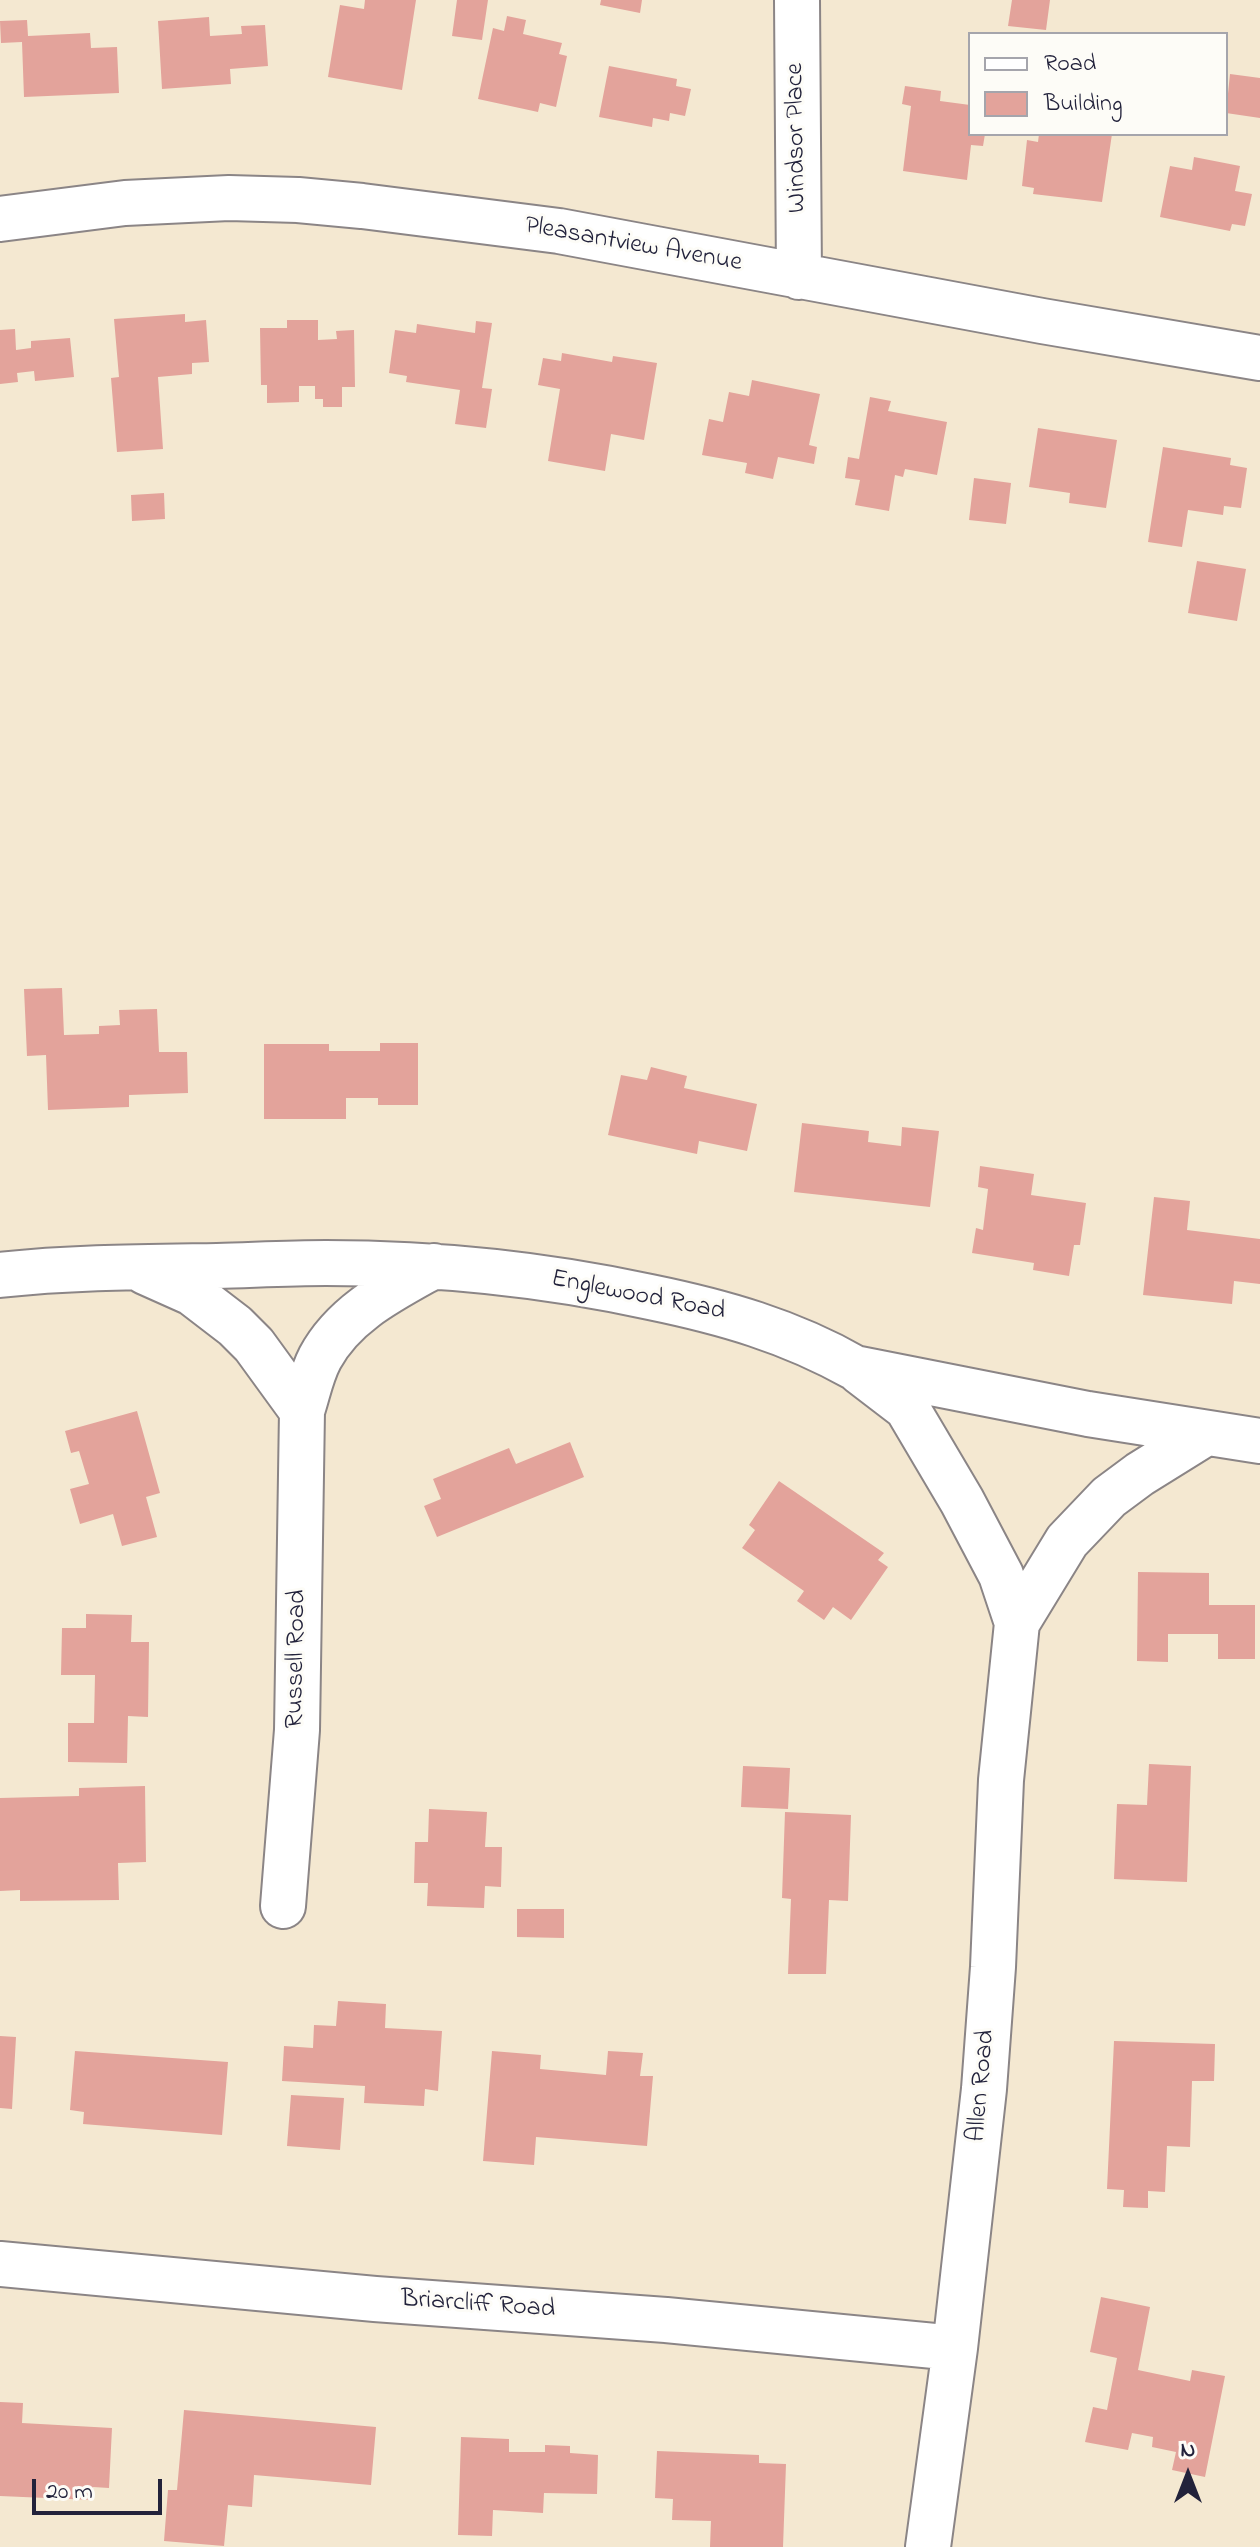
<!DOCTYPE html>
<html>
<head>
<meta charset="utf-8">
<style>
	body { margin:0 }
	#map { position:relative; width:1260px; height:2547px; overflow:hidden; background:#f4e8d1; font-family:"Indie Flower",sans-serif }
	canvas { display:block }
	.legend { position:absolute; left:968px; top:32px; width:260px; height:104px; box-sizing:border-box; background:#fdfcf7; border:2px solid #a5a5ac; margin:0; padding:10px 14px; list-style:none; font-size:24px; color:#22223b }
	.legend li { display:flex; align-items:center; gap:16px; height:40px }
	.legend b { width:40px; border:2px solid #a5a5ac }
	.north { position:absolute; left:1148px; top:2435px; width:80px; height:80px; -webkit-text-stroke:6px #fdfcf7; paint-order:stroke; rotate:0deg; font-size:22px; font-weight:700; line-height:32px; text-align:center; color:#22223b }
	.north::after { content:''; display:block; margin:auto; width:28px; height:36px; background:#22223b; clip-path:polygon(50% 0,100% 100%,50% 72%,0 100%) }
	.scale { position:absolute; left:32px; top:2479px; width:130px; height:36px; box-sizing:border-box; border:4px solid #22223b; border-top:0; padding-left:10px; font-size:24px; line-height:28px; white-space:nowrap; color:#22223b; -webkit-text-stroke:6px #fdfcf7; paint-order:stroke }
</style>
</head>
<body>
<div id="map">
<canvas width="1260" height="2547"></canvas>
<ul class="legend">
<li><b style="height:10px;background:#fff"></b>Road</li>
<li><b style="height:22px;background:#e3a39b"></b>Building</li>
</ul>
<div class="north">N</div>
<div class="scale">20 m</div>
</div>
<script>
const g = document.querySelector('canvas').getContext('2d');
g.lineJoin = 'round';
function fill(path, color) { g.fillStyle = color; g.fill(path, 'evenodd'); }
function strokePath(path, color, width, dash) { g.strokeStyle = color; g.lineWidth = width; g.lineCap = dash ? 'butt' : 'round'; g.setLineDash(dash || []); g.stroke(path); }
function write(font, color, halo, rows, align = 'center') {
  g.font = font + ' "Indie Flower",sans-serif'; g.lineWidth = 6; g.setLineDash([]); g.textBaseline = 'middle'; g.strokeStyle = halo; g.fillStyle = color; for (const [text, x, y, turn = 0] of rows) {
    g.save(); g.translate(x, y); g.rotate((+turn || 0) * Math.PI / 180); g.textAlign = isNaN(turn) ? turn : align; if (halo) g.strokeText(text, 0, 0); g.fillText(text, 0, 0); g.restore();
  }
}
const building = new Path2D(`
	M365 0H416L402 90 328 77 340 5 364 9Z
	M457 0H488L482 40 452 36Z
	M601 0H642L640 13 600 5Z
	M1012 0H1050L1046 30 1008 26Z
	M507 16 526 20 523 34 562 43 559 54 567 56 556 107 540 103 538 112 478 99 493 28 504 31Z
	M209 17 210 36 242 34 241 26 265 25 268 66 230 69 231 84 162 89 158 21Z
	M27 20 28 36 90 33 91 48 117 47 119 93 24 97 22 42 1 43 0 21Z
	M609 66 677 79 676 86 691 89 685 116 670 113 669 121 653 118 652 127 599 117Z
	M1230 74 1260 78V118L1226 113Z
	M905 86 941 91 940 101 970 105V134H985L983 146 971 145 967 180 903 171 911 106 902 104Z
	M1039 134 1083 136V134H1112L1102 202 1033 194 1034 188 1022 186 1027 140 1038 142Z
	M1194 157 1240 166 1235 191 1252 194 1245 226 1232 224 1230 231 1160 217 1170 166 1192 170Z
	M185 314V322L206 320 209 362 192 363V374L158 377 163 449 117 452 111 378 119 377 114 319Z
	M287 320H318V340L337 339 336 331 354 330 355 387H342V407H323V399H315V386H299V402L267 403V385H261L260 328H287Z
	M476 321 492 323 482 388 492 389 486 428 455 424 460 390 406 382 407 376 389 373 395 330 416 333 417 324 475 333Z
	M15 329 16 350 31 348V341L70 338 74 377 35 381 34 371 17 373 18 382 0 384V330Z
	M562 353 612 362 613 356 657 363 644 440 611 434 605 471 548 461 560 389 538 385 543 358 561 361Z
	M752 380 820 394 809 445 817 447 814 464 778 457 773 479 745 473 747 463 702 455 709 419 723 422 729 392 749 396Z
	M870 397 891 401 888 411 947 422 937 475 905 469 903 477 895 475 889 511 855 505 860 480 845 478 848 457 859 459Z
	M1038 428 1117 440 1106 508 1069 503 1070 493 1029 487Z
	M1163 447 1231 458 1230 465 1247 468 1241 508 1224 506 1223 515 1188 510 1182 547 1148 542Z
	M974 478 1011 483 1006 524 969 520Z
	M164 493 165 519 132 521 131 495Z
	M1197 561 1246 569 1237 621 1188 613Z
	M62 988 64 1035 99 1034V1026L120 1025 119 1010 157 1009 159 1052H187L188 1093 129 1095V1107L48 1110 46 1055 27 1056 24 989Z
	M380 1043H418V1105H378V1098H346V1119H264V1044H329V1051H380Z
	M651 1067 687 1076 684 1088 757 1104 747 1151 699 1141 697 1154 608 1135 621 1075 647 1080Z
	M802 1123 869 1131 868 1142 901 1146 902 1127 939 1131 930 1207 794 1192Z
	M980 1166 1034 1174 1031 1195 1086 1203 1080 1245H1074L1069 1276 1033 1270 1034 1263 972 1253 976 1228 983 1230 988 1189 978 1187Z
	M1154 1197 1190 1201 1187 1230 1260 1239V1284L1234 1281 1232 1304 1143 1295Z
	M137 1411 160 1493 146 1497 157 1537 122 1546 113 1514 80 1524 70 1489 89 1484 79 1451 71 1453 65 1431Z
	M570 1442 584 1477 437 1537 424 1506 441 1499 433 1479 509 1448 516 1464Z
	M779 1481 884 1553 878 1560 888 1567 851 1620 833 1607 824 1620 797 1601 804 1591 742 1548 755 1530 749 1525Z
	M1138 1572 1209 1573V1605H1255V1659H1218V1634H1168V1662L1137 1661Z
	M86 1614 132 1615 131 1642H149L148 1717 128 1716 127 1763 68 1762V1723H94L95 1675H61L62 1628H86Z
	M1149 1764 1191 1766 1187 1882 1114 1879 1117 1804 1147 1805Z
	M743 1766 790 1768 788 1809 741 1807Z
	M145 1786 146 1862 118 1863 119 1900 20 1901V1890L0 1891V1798L79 1796V1788Z
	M429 1809 487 1812 485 1847H502L501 1887 485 1886 484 1908 427 1906 428 1883H414L415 1842H428Z
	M785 1812 851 1815 848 1901 829 1900 826 1974H788L791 1899 782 1898Z
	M517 1909H564V1938L517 1937Z
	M338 2001 386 2004 385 2028 442 2031 438 2091 425 2089 424 2106 364 2103 365 2086 282 2081 284 2046 313 2048 314 2025 336 2026Z
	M0 2036 16 2037 12 2109 0 2108Z
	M1114 2041 1215 2044 1214 2081H1192L1190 2147 1167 2146 1165 2192 1148 2191V2208L1123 2207 1124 2190 1107 2189Z
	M75 2051 228 2062 222 2135 83 2124 84 2112 70 2110Z
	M492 2051 541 2055 540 2069 606 2075 608 2051 643 2053 640 2076H653L647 2146 536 2137 534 2165 483 2161Z
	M291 2095 344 2098 340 2150 287 2146Z
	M1101 2297 1150 2307 1138 2370 1190 2381 1192 2370 1225 2376 1205 2477 1172 2470 1176 2452 1152 2447 1153 2437 1132 2433 1128 2450 1085 2442 1093 2407 1107 2410 1117 2358 1090 2352Z
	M0 2402 23 2403 22 2423 112 2428 109 2488 93 2487 92 2500 0 2496Z
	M184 2410 376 2427 371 2485 254 2475 252 2507 228 2505 224 2546 164 2541 168 2490H177Z
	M461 2437 509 2439V2452H545V2445L570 2446V2453L598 2455 597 2494 544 2493 543 2513 493 2510 492 2536 458 2535Z
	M657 2451 759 2455V2463L786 2464 783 2547H710L711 2521 672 2520 673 2499 655 2498Z`);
const minor = new Path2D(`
	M797 0 799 277
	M0 219 125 203 229 198 298 200 362 206 559 231 1042 321 1260 358
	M145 1272 192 1293 235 1326 254 1345 302 1411 297 1730 283 1906
	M0 1275C73 1267 145 1267 217 1266 254 1265 290 1263 326 1263 435 1263 544 1274 650 1297 723 1312 790 1331 855 1368L1088 1414 1260 1441
	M860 1372 907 1408 962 1501 1001 1575 1017 1623
	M302 1411C308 1393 311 1375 320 1358 344 1313 391 1290 434 1266
	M0 2264 375 2299 666 2320 955 2348
	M928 2547 955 2348 984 2089 993 1967 1001 1780 1017 1623 1067 1541 1109 1497 1140 1474 1206 1433`);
const streetNames = [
	["Windsor Place",798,138,-91],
	["Pleasantview Avenue",633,246,10],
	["Englewood Road",638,1297,11],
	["Russell Road",298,1659,-89],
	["Allen Road",983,2086,-85],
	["Briarcliff Road",478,2306,4]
];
fill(building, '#e3a39b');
strokePath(minor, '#8b8586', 48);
strokePath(minor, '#fff', 44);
write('26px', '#22223b', '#fdfcf7', streetNames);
</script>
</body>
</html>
